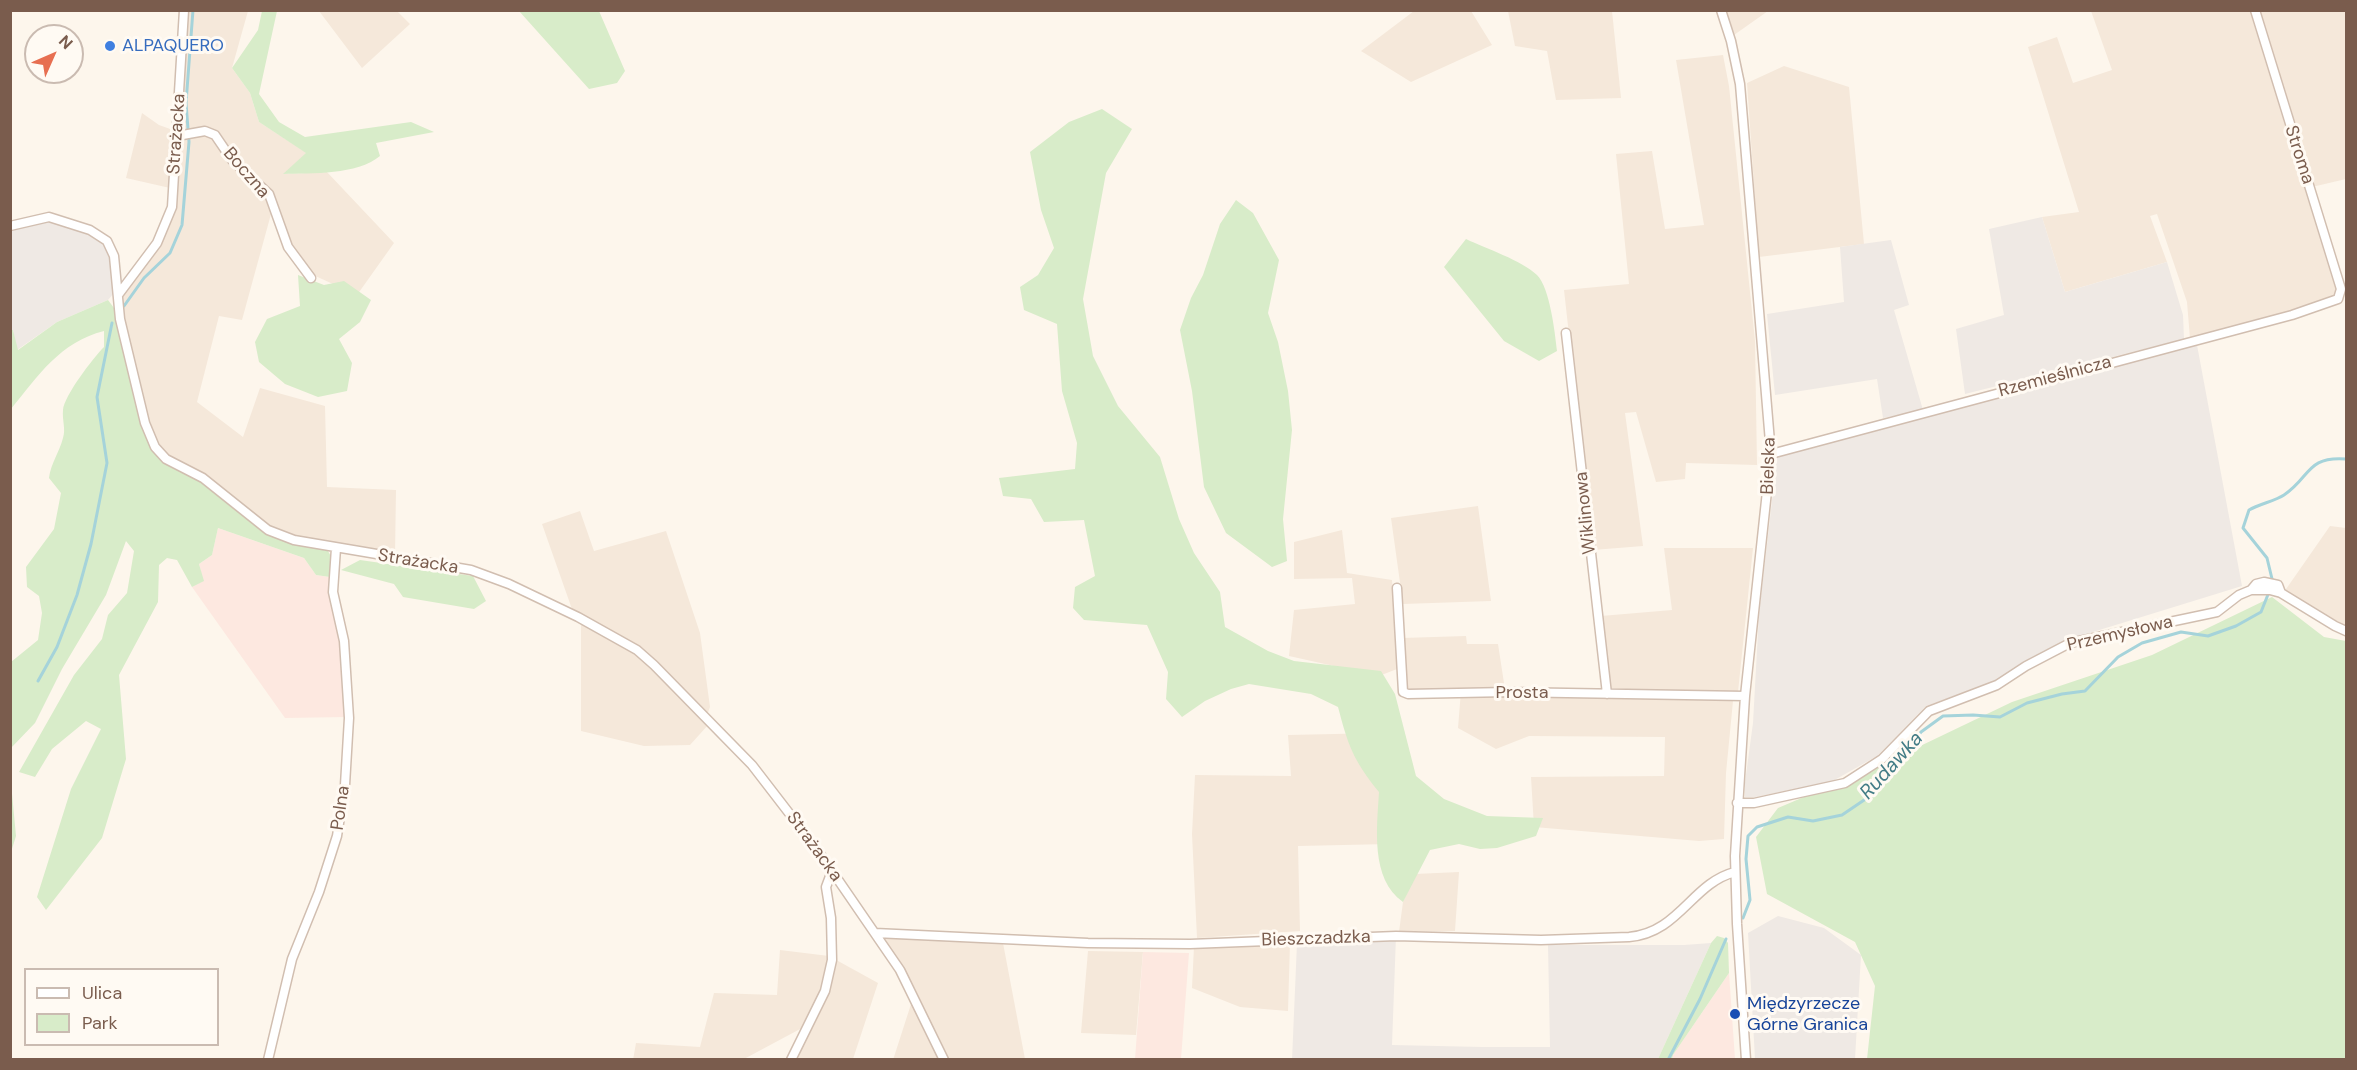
<!DOCTYPE html>
<html>
<head>
<meta charset="utf-8">
<style>
	body { margin:0 }
	#map { position:relative; width:2357px; height:1070px; overflow:hidden; background:#fdf6ec; font-family:"DM Sans",sans-serif }
	canvas { display:block }
	.frame { position:absolute; inset:0; border:12px solid #7a5c4d; pointer-events:none }
	.legend { position:absolute; left:24px; top:968px; width:195px; height:78px; box-sizing:border-box; background:#fffaf3; border:2px solid #cabbb1; margin:0; padding:8px 10px; list-style:none; font-size:18px; color:#7a5c4d }
	.legend li { display:flex; align-items:center; gap:12px; height:30px }
	.legend b { width:30px; border:2px solid #cabbb1 }
	.north { position:absolute; left:24px; top:24px; width:60px; height:60px; box-sizing:border-box; background:#fffaf3; border:2px solid #cabbb1; border-radius:50%; rotate:45deg; font-size:16px; font-weight:700; line-height:24px; text-align:center; color:#7a5c4d }
	.north::after { content:''; display:block; margin:auto; width:21px; height:27px; background:#e76f51; clip-path:polygon(50% 0,100% 100%,50% 72%,0 100%) }
</style>
</head>
<body>
<div id="map">
<canvas width="2357" height="1070"></canvas>
<div class="frame"></div>
<ul class="legend">
<li><b style="height:8px;background:#fff"></b>Ulica</li>
<li><b style="height:16px;background:#d8ecc9"></b>Park</li>
</ul>
<div class="north">N</div>
</div>
<script>
const g = document.querySelector('canvas').getContext('2d');
g.lineJoin = 'round';
function fill(path, color) { g.fillStyle = color; g.fill(path, 'evenodd'); }
function strokePath(path, color, width, dash) { g.strokeStyle = color; g.lineWidth = width; g.lineCap = dash ? 'butt' : 'round'; g.setLineDash(dash || []); g.stroke(path); }
function write(font, color, halo, rows, align = 'center') {
  g.font = font + ' "DM Sans",sans-serif'; g.lineWidth = 6; g.setLineDash([]); g.textBaseline = 'middle'; g.strokeStyle = halo; g.fillStyle = color; for (const [text, x, y, turn = 0] of rows) {
    g.save(); g.translate(x, y); g.rotate((+turn || 0) * Math.PI / 180); g.textAlign = isNaN(turn) ? turn : align; if (halo) g.strokeText(text, 0, 0); g.fillText(text, 0, 0); g.restore();
  }
}
const residential = new Path2D(`
	M1726 10H1768V11L1734 35Z
	M187 11H248L232 68 250 93 259 122 307 153 284 174 327 172 394 243 357 295 311 274 291 245 274 203 242 320 219 316 197 402 243 437 260 388 325 406 327 487 396 490 395 555 295 538 270 528 168 458 157 446 148 423 122 314V297L161 246 174 212 182 125Z
	M319 11H397L410 24 362 68Z
	M1414 11H1471L1492 45 1411 82 1361 51Z
	M1508 11H1612L1621 98 1556 100 1547 51 1515 46Z
	M2091 11H2251L2339 290 2336 297 2291 312 2190 338 2187 302 2157 214 2150 216 2167 262 2065 292 2042 217 2079 212 2028 47 2057 37 2073 83 2112 70Z
	M2257 11H2346V179L2312 187Z
	M1723 55 1729 86 1755 341 1757 465 1686 463 1685 479 1656 482 1636 412 1625 413 1643 546 1593 550 1564 290 1629 284 1616 154 1652 151 1665 229 1704 225 1676 60Z
	M1784 66 1849 87 1864 244 1759 257 1747 83Z
	M142 113 159 125 173 130 170 188 126 178Z
	M1478 506 1491 601 1403 604 1391 518Z
	M580 511 594 551 666 531 700 633 710 707 707 715 656 663 573 612 542 524Z
	M2330 526 2346 528V626L2284 592Z
	M1342 530 1347 573 1392 580 1397 669 1379 676 1289 656 1294 610 1355 604 1352 578 1294 579V542Z
	M1664 548H1753L1738 692 1733 701 1726 773 1724 839 1699 841 1534 827 1531 777 1664 776 1665 737 1529 736 1496 749 1458 728 1461 691 1407 692 1402 638 1466 636 1467 644H1498L1506 696 1665 699 1666 693 1610 692 1601 616 1672 610Z
	M581 623 635 653 709 724 690 745 644 746 581 731Z
	M1381 733 1389 844 1298 846 1300 931 1197 938 1192 834 1195 775 1291 776 1288 735Z
	M1459 872 1455 931 1399 932 1403 902 1415 874Z
	M883 938 1003 943 1025 1059H947Z
	M1290 943 1288 1011 1240 1007 1192 988 1194 946Z
	M780 950 829 956 878 983 853 1059H798L808 1030 802 1028 744 1059 633 1060 636 1043 700 1047 714 993 777 995Z
	M1088 951 1143 952 1136 1035 1081 1033Z
	M912 1001 940 1059 893 1060Z`);
const commercial = new Path2D(`
	M218 528 304 558 316 575 330 577 342 641 347 717 285 718 192 587 203 581 199 564 212 555Z
	M1143 952 1189 953 1181 1059H1135Z
	M1729 973 1735 1059 1672 1060 1673 1055Z`);
const industrial = new Path2D(`
	M2042 217 2065 292 2167 262 2183 315 2184 339 1965 394 1956 329 2004 315 1989 229Z
	M49 219 89 233 105 243 112 256 114 293 108 300 57 322 17 350 13 330H11V228Z
	M1891 240 1909 305 1894 310 1923 410 1883 418 1877 379 1775 395 1767 314 1844 302 1840 247Z
	M2197 345 2242 586 2067 640 1993 682 1926 706 1877 756 1831 782 1755 797H1745V782L1753 723 1759 614 1777 457Z
	M1778 916 1824 928 1861 955 1855 1059H1755L1748 933Z
	M1396 936 1392 1045 1483 1047H1550L1548 945H1684L1711 943 1658 1059 1292 1060 1297 943Z`);
const green = new Path2D(`
	M262 11H277L259 94 279 122 305 137 411 122 434 132 376 143 380 156C357 175 312 173 283 174L306 153 259 122 250 93 232 68 258 30Z
	M519 11H599L625 71 617 83 589 89Z
	M1102 109 1132 129 1106 173 1083 299 1093 356 1118 406 1160 457 1179 519 1194 553 1220 592 1225 627 1268 651 1294 661 1381 671 1395 694 1416 776 1444 799 1487 816 1543 818 1536 836 1497 848 1480 849 1459 844 1430 850 1403 902C1370 879 1377 827 1379 792 1353 760 1348 745 1338 707L1311 694 1249 684 1231 689 1205 701 1182 717 1166 699 1168 672 1147 625 1084 620 1073 608 1075 587 1095 576 1084 520 1044 522 1031 499 1003 496 999 478 1075 469 1077 443 1062 391 1057 324 1024 310 1020 287 1038 275 1054 248 1041 210 1030 152 1069 122Z
	M1236 200 1253 213 1279 260 1268 313 1278 342 1288 391 1292 430 1283 519 1287 561 1272 567 1226 533 1204 487 1192 391 1180 330 1191 298 1203 275 1220 224Z
	M1466 239C1487 249 1521 260 1537 275 1550 288 1555 333 1557 351L1539 361 1504 341 1444 267Z
	M298 275 324 285 344 281 371 300 360 322 339 339 352 363 347 391 318 397 285 384 259 362 255 342 267 319 300 306Z
	M108 300 114 308 142 424 152 450 165 463 203 482 267 533 293 544 328 551 333 560 330 577 316 575 304 558 218 528 212 555 199 564 204 581 192 587 177 560 167 558 159 565 158 602 119 675 126 759 102 838 46 910 37 897 71 789 101 729 86 721 52 749 35 777 19 772 74 675 102 639 108 615 127 593 134 551 126 541 106 595 62 669 35 723 11 748V662L38 640 42 613 39 596 27 587 26 567 54 529 61 493 49 478C51 463 59 453 63 438 66 429 62 420 63 410 64 396 93 358 104 347V331C60 342 38 376 11 409V330H13L18 350 57 322Z
	M360 560 473 576 486 601 474 609 403 597 394 584 341 570Z
	M2272 597 2324 637 2346 641V1059H1867L1875 986 1855 942 1767 894 1756 837 1778 808 1891 760 2012 702 2152 655Z
	M11 783 16 836 11 852Z
	M1717 936 1724 938 1728 943 1729 973 1673 1055 1672 1059H1658L1711 943Z`);
const stream = new Path2D(`
	M124 306 144 278 170 253 182 225 189 142 186 103 193 10
	M2273 583 2267 558 2243 528 2249 510C2259 504 2275 501 2284 495 2311 477 2306 456 2346 459
	M38 681 57 647 77 595 91 544 107 463 97 397 112 323
	M1743 918 1750 900 1746 859 1748 836 1757 827 1788 817 1813 821 1842 815 1873 794 1921 732 1943 716 1973 715 2000 717 2027 703 2062 694 2085 691 2118 657 2142 643 2181 632 2208 636 2236 626 2261 612 2269 592
	M1668 1060 1700 999 1726 939`);
const minor = new Path2D(`
	M1721 10 1731 41 1740 84 1771 454 1745 696 1735 856 1737 924 1746 1060
	M177 136 205 131 215 135 232 160 269 194 288 247 311 278
	M10 226 49 217 90 230 107 241 114 256 120 319 145 423 155 447 166 459 203 478 268 530 294 540 471 570 509 584 578 617 637 650 654 665 752 765 819 852 900 970 944 1060
	M118 295 157 243 172 207 184 10
	M1566 333 1607 694
	M1771 454 2292 315 2338 299 2341 289 2255 10
	M1397 588 1403 692 1408 694 1508 692 1745 696
	M2251 590H2270L2281 593
	M1737 803H1754L1845 783 1882 759 1929 711 1997 685 2026 666 2070 643 2217 612 2239 595 2251 590 2256 584 2264 582 2278 585 2281 593 2335 626 2346 631
	M875 933 1088 943 1190 944 1396 936 1541 940 1629 937C1679 933 1692 883 1735 872
	M268 1060 292 959 319 892 337 836 345 785 349 718 344 641 333 592 336 548
	M791 1060 825 991 832 960 831 918 826 887 832 871`);
const markers = [
	[110,46,6,"#3f7fe0"],
	[1735,1014,6,"#1a4fb4"]
];
const shopNames = [
	["ALPAQUERO",122,46]
];
const streetNames = [
	["Strażacka",177,134,-86],
	["Stroma",2299,155,72],
	["Boczna",246,173,49],
	["Rzemieślnicza",2055,377,-15],
	["Bielska",1769,466,-88],
	["Wiklinowa",1586,513,-96],
	["Strażacka",418,562,9],
	["Przemysłowa",2120,634,-13],
	["Prosta",1522,693],
	["Polna",341,808,-82],
	["Strażacka",814,847,54],
	["Bieszczadzka",1316,939,-2]
];
const transitNames = [
	["Międzyrzecze",1747,1004],
	["Górne Granica",1747,1025]
];
const waterNames = [
	["Rudawka",1892,766,-48]
];
fill(residential, '#f5e8da');
fill(commercial, '#fde8e0');
fill(industrial, '#efe9e4');
fill(green, '#d8ecc9');
strokePath(stream, '#a5d3da', 3);
strokePath(minor, '#d1beb0', 11);
strokePath(minor, '#fff', 8);
for (const [x, y, r, color] of markers) { const dot = new Path2D(); dot.arc(x, y, r, 0, 2 * Math.PI); g.fillStyle = color; g.fill(dot); strokePath(dot, '#fffaf3', 2); }
write('18px', '#366cbe', '#fffaf3', shopNames, 'left');
write('18px', '#7a5c4d', '#fffaf3', streetNames);
write('18px', '#164399', '#fffaf3', transitNames, 'left');
write('italic 20px', '#437c86', '#fffaf3', waterNames);
</script>
</body>
</html>
